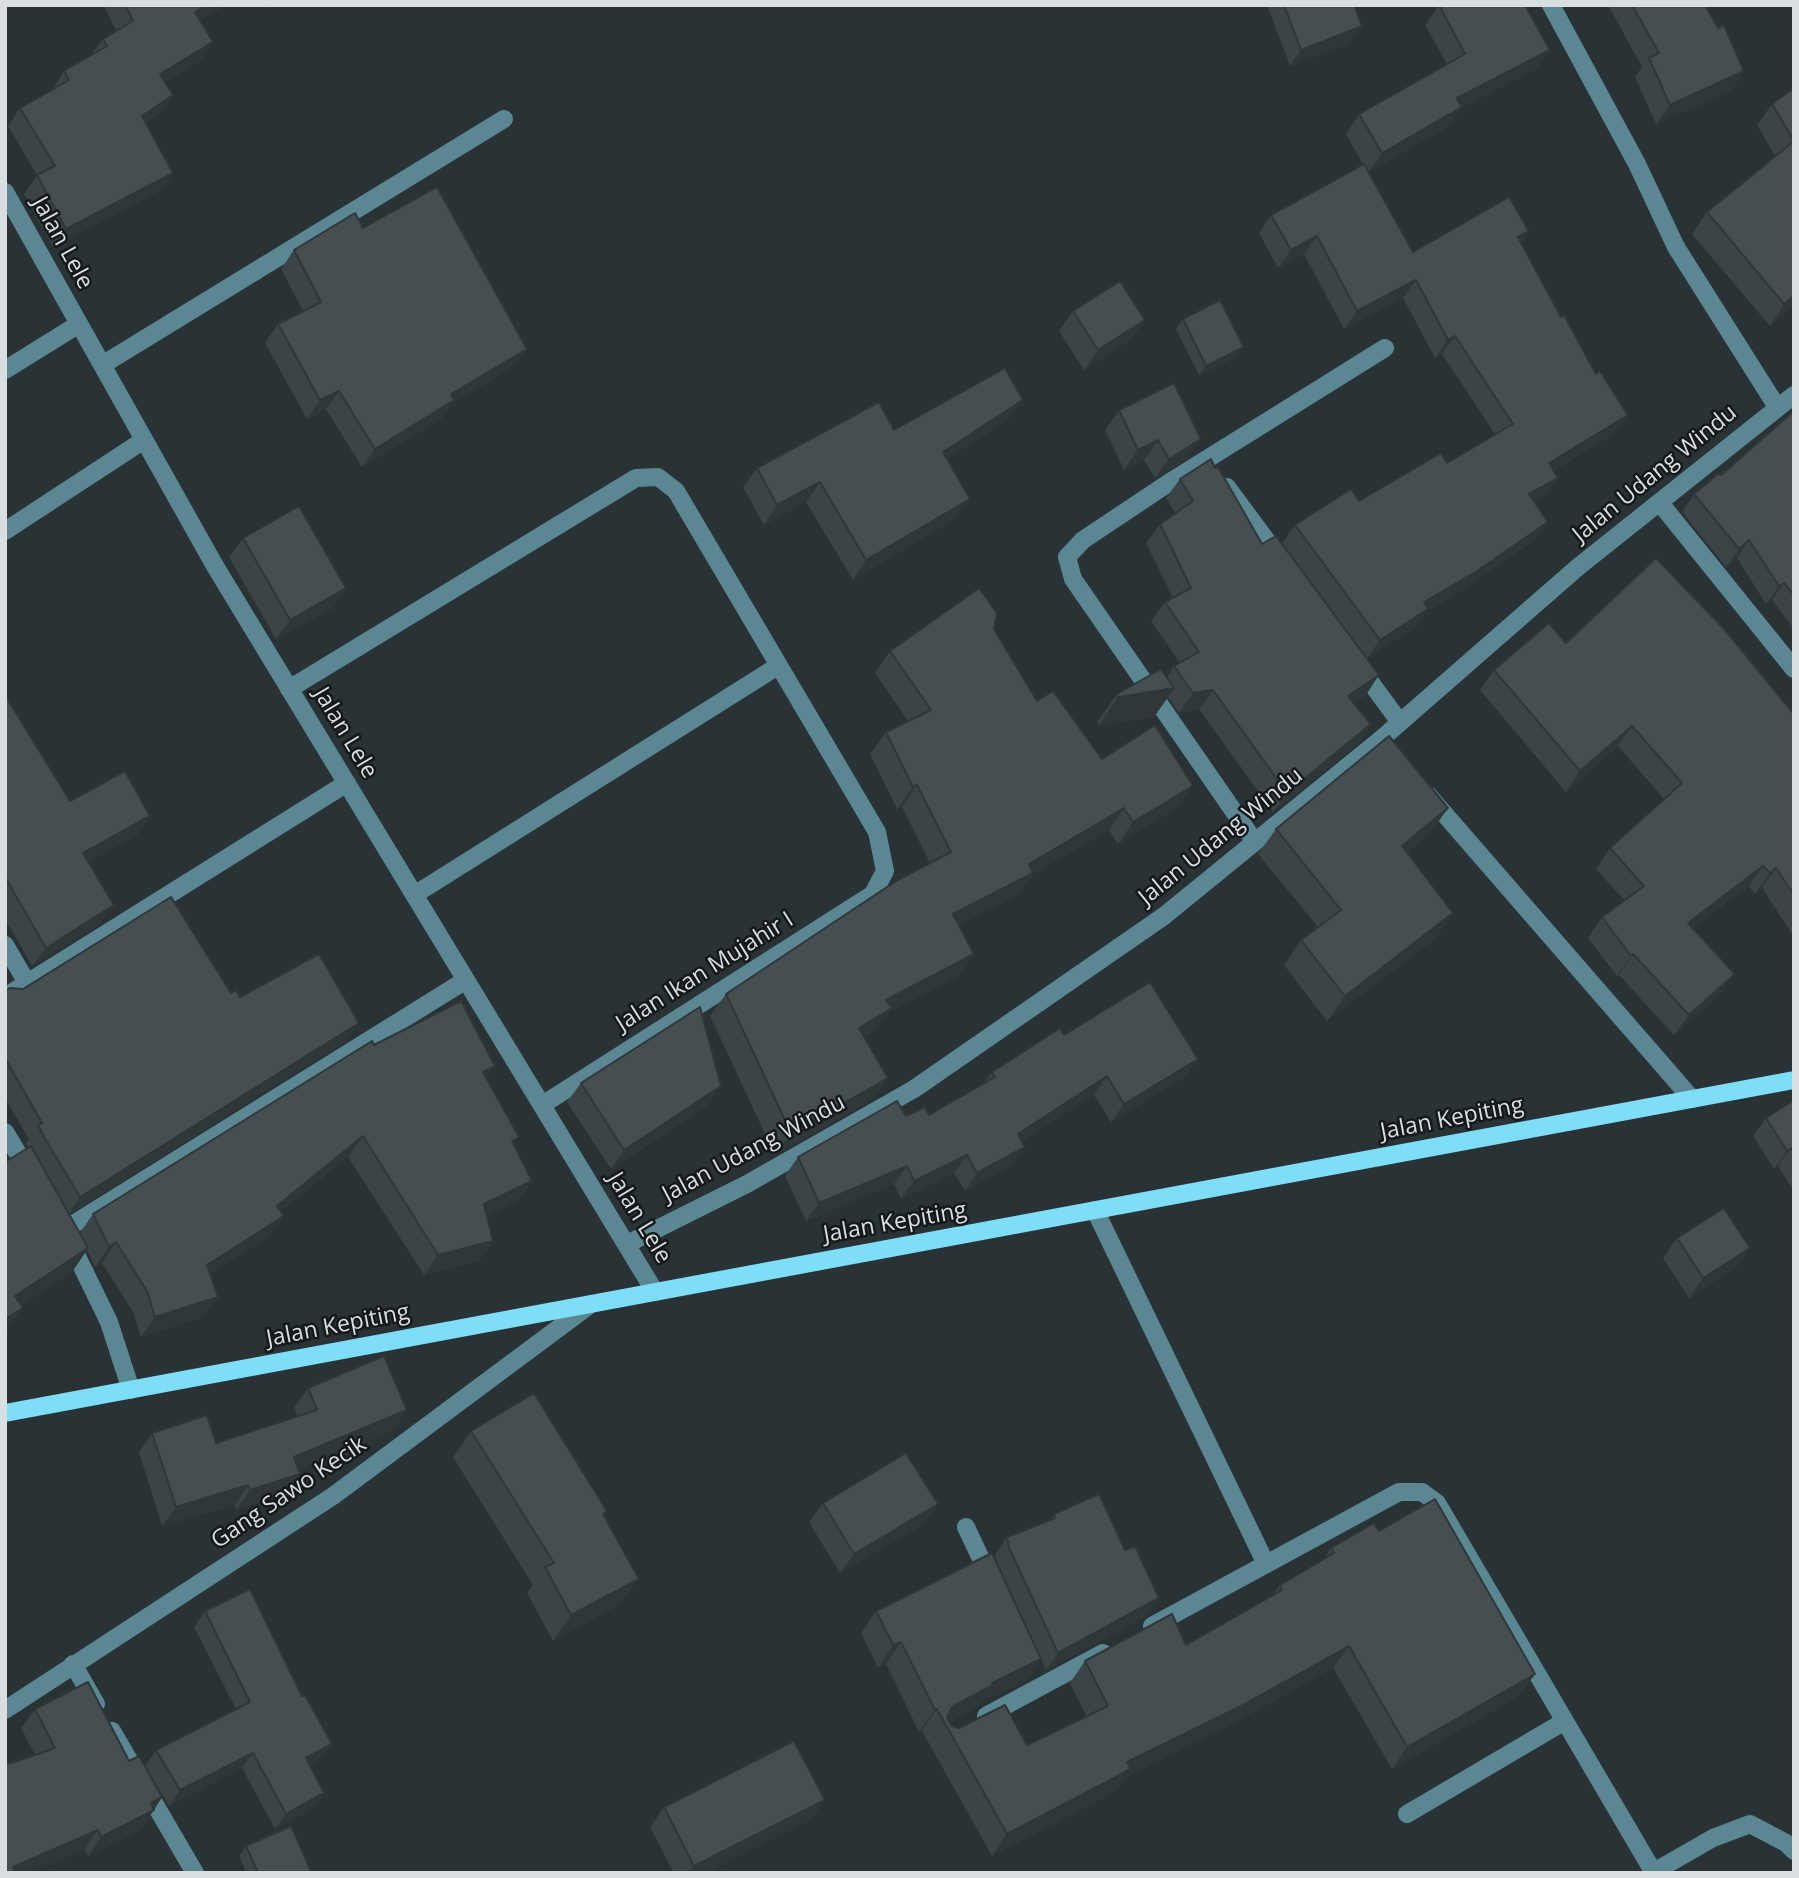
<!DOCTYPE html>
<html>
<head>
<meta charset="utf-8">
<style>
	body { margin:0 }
	#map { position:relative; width:1799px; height:1878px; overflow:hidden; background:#293235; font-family:"Open Sans",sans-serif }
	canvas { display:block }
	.frame { position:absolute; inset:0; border:7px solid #d9dfe1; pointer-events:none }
</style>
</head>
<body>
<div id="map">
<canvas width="1799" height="1878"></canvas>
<div class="frame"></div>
</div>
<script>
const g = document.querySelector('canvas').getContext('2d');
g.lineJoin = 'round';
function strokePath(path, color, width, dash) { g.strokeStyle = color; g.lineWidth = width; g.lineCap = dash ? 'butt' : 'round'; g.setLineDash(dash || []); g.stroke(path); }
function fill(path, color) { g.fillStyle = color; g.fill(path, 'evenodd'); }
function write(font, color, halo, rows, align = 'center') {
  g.font = font + ' "Open Sans",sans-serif'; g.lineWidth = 5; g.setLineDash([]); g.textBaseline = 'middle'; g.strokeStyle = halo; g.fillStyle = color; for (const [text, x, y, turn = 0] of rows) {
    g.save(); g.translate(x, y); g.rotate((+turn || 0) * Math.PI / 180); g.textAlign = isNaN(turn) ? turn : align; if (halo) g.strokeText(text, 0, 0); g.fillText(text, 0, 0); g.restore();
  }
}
const minor = new Path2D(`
	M1551 5 1637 164 1676 247 1777 407
	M5 192 215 566 655 1292
	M102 365 504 119
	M5 370 79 324
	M1227 487 1281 560
	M1660 503 1794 669
	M5 531 144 440
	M1360 668 1399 721
	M289 689 636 478 658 477 676 491 877 832 885 871 873 894 542 1105
	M1428 795 1692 1099
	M1255 842 1073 579 1067 557 1083 540 1167 484 1385 348
	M414 895 778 666
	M5 945 27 983
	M5 997 347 783
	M5 1132 29 1172
	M1095 1210 1266 1564
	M64 1230 466 980
	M70 1242 109 1322 131 1390
	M627 1244 747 1184 914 1089 1164 916 1380 740 1578 567 1794 395
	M966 1527 990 1578
	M1152 1626 1399 1492H1422L1437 1503 1654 1873
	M73 1664 96 1704
	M5 1710 333 1496 591 1304
	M986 1716 1103 1653
	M112 1731 195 1873
	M1407 1814 1565 1721
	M1652 1873 1713 1838 1750 1824 1786 1843 1794 1851`);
const major = new Path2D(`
	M5 1413 1794 1080`);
const wall = new Path2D(`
	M104 5H227L200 20 213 42 200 61 165 82 173 95 160 113 146 123 173 173 160 191 53 247 24 194 37 175 8 126 20 108 52 90 64 71 91 55 103 39 116 31Z
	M1267 5H1354L1351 43 1290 66Z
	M1439 5 1550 50 1536 69 1461 108 1448 127 1369 172 1413 252 1529 231 1521 243 1561 317 1596 374 1628 415 1615 433 1553 471 1558 478 1545 496 1534 502 1548 522 1535 540 1464 589 1427 611 1416 627 1367 658 1282 543 1295 525 1359 501 1447 463 1495 434 1442 354 1435 358 1403 298 1344 329 1304 254 1278 268 1259 233 1271 215 1363 165 1346 134 1359 114 1447 64 1425 25Z
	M1608 5H1705L1744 71 1731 91 1656 124 1635 77 1642 67Z
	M1794 88V305L1770 326 1692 234 1707 212 1775 156 1757 125 1772 104Z
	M363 228 527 349 513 367 450 405 441 419 362 467 326 409 307 419 265 343 278 324 303 311 281 269 294 250Z
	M1073 311 1132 339 1084 370 1059 331Z
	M1183 319 1244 347 1237 357 1199 375 1176 329Z
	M1119 410 1187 458 1155 478 1144 460 1124 470 1105 430Z
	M1794 411V629L1772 600 1766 604 1737 558 1726 567 1682 512 1694 494 1721 475Z
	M1009 419 947 459 956 518 853 580 806 502 764 525 743 487 757 468 894 430Z
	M1215 468 1262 544 1366 695 1354 703 1371 724 1358 744 1273 812 1199 709 1179 713 1168 697 1154 717 1099 726 1097 722 1117 694 1167 677 1174 666 1180 663 1151 621 1165 602 1173 598 1146 543 1160 524 1175 513 1166 498 1180 479Z
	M243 538 333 608 276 639 229 557Z
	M994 629 1037 701 1102 759 1193 786 1177 808 1118 844 1109 830 1033 874 1018 895 959 925V976L889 1012 876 1030 864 1037 872 1100 775 1155 710 1016 726 994 930 863 902 807 897 809 870 754 886 732 908 721 875 673 890 651Z
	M1566 643 1794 714V937L1762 888 1755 894 1749 886 1693 928 1721 994 1674 1035 1619 975 1617 976 1588 938 1602 917 1625 901 1596 869 1610 848 1664 799 1618 746 1566 792 1480 690 1494 670Z
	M5 695 70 801 150 816 137 835 88 862 100 924 32 966 5 919Z
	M1448 808 1430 833 1407 852 1436 938 1327 1021 1284 965 1301 940 1318 927 1258 854 1276 829Z
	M23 989 231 993 346 1041 69 1214 80 1233 93 1214 374 1045 495 1066 486 1078 514 1144 532 1181 518 1201 487 1216 493 1241 479 1261 424 1275 348 1157 281 1211 284 1216 270 1236 210 1274 218 1297 203 1317 141 1337 133 1312 102 1263 95 1267 87 1250 72 1272 21 1305 5 1332V1162L28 1147 26 1143 29 1139 5 1098V991Z
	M1064 1035 1198 1059 1185 1077 1111 1122 1094 1095 1022 1141 1013 1165 965 1191 954 1173 901 1199 894 1184 806 1221 785 1176 798 1157 906 1116 929 1115 983 1084 992 1072Z
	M581 1083 708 1106 611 1169 567 1102Z
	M1794 1100V1191L1778 1166 1774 1169 1753 1136 1766 1118Z
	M1677 1238 1750 1248 1736 1267 1689 1298 1663 1258Z
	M308 1388 394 1430 298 1470 300 1474 286 1494 236 1510 235 1505 162 1526 139 1452 152 1433 216 1443 298 1417 294 1408Z
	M471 1431 607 1511 604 1515 620 1604 553 1641 527 1593 533 1585 453 1457Z
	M823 1503 938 1504 924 1524 840 1573 809 1522Z
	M1054 1514 1147 1616 1046 1670 1041 1659 1026 1681 981 1702 978 1707 950 1722 952 1726 1027 1745 1086 1716 1070 1683 1085 1661 1186 1645 1272 1596 1280 1585 1323 1560 1331 1548 1379 1531 1535 1674 1519 1696 1392 1769 1333 1668 1225 1728 1126 1777 1116 1791 992 1856 922 1731 919 1732 886 1664 878 1668 861 1633 876 1611 996 1563 995 1555 1007 1537 1049 1521Z
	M205 1611 321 1759 310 1766 324 1793 314 1808 275 1829 242 1768 169 1806 145 1766 156 1750 236 1709 194 1627Z
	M35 1709 129 1761 162 1797 141 1830 88 1856 21 1728Z
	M664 1807 812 1819 705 1873H674L650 1827Z
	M246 1846 310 1873H246L239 1856Z`);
const shadedWall = new Path2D(`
	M207 5H227L183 30 195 12Z
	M265 5H273L262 10Z
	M1362 26 1351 43 1290 66 1301 50Z
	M213 42 200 61 147 92 160 74Z
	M1550 50 1536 69 1461 108 1448 127 1368 173 1382 153 1457 98Z
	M1744 71 1731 91 1656 124 1670 105Z
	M173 95 160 113 129 134 142 116Z
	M173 173 160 191 53 247 66 229Z
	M1529 231 1516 249 1518 237Z
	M1317 236 1304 254 1278 268 1291 250Z
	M1416 280 1403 298 1344 329 1357 311Z
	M1794 296V305L1770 326 1784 304Z
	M1145 320 1132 339 1084 370 1098 350Z
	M1455 336 1442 354 1435 358 1448 340Z
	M1244 347 1237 357 1199 375 1206 366Z
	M527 349 513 367 450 405 441 419 362 467 375 449 451 394Z
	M339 391 326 409 307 419 320 400Z
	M1023 400 1009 419 929 471 943 452Z
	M1628 415 1615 433 1536 481 1549 463Z
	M1201 439 1187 458 1155 478 1169 459Z
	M1158 440 1144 460 1124 470 1138 450Z
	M1558 478 1545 496 1516 512 1529 494Z
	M820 482 806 502 764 525 777 505Z
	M970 499 956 518 853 580 866 560Z
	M1548 522 1535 540 1464 589 1427 611 1416 627 1367 658 1380 640 1424 602Z
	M1749 540 1737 558 1726 567 1739 549Z
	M1784 583 1772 600 1766 604 1779 586Z
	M346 588 333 608 276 639 290 620Z
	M1379 675 1366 695 1335 715 1348 696Z
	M1174 688 1154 717 1099 726 1118 697Z
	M1213 690 1199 709 1179 713 1193 693Z
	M1371 724 1358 744 1273 812 1287 793Z
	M1632 726 1618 746 1566 792 1580 771Z
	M917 785 902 807 897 809 913 787Z
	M1193 786 1177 808 1118 844 1133 822Z
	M1124 808 1109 830 1033 874 1018 895 938 936 953 914 1029 864Z
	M1448 808 1430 833 1384 870 1402 846Z
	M150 816 137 835 70 872 83 853Z
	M1763 866 1749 886 1674 943 1688 923Z
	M1776 868 1762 888 1755 894 1770 873Z
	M114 905 100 924 32 966 46 948Z
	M1453 913 1436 938 1327 1021 1345 996Z
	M974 954 959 976 889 1012 876 1030 843 1050 859 1028 886 1000Z
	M1633 954 1619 975 1617 976 1631 956Z
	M1735 974 1721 994 1674 1035 1689 1015Z
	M359 1023 346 1041 68 1214 80 1197Z
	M1198 1059 1185 1077 1111 1122 1124 1104Z
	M495 1066 481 1086 483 1072Z
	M1107 1076 1094 1095 1005 1152 1018 1134Z
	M888 1078 872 1100 775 1155 791 1133Z
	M721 1086 708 1106 611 1169 624 1150Z
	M363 1136 348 1157 263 1226 277 1206Z
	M1025 1147 1013 1165 965 1191 977 1173Z
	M1791 1148 1778 1166 1774 1169 1787 1151Z
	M967 1155 954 1173 901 1199 914 1181Z
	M907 1166 894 1184 806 1221 819 1203Z
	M532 1181 518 1201 470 1224 484 1204Z
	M284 1216 270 1236 193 1285 207 1265Z
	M493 1241 479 1261 424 1275 438 1255Z
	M116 1242 102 1263 95 1267 109 1247Z
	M88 1248 72 1272 5 1315 15 1296Z
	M1750 1248 1736 1267 1689 1298 1703 1278Z
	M218 1297 203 1317 141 1337 155 1317Z
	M23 1308 6 1332H5V1319Z
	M407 1410 394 1430 280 1477 294 1457Z
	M300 1474 286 1494 236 1510 250 1490Z
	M248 1485 235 1505 162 1526 176 1507Z
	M938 1504 924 1524 840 1573 854 1554Z
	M639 1579 620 1604 553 1641 571 1615Z
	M1159 1598 1147 1616 1046 1670 1058 1653Z
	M901 1642 886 1664 878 1668 893 1645Z
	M1349 1646 1333 1668 1225 1728 1126 1777 1116 1791 992 1856 1007 1834 1127 1762Z
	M1041 1659 1026 1681 981 1702 978 1707 946 1725 943 1720 952 1707 992 1683Z
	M1535 1674 1519 1696 1392 1769 1407 1747Z
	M937 1709 922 1731 919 1732 935 1710Z
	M332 1744 321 1759 295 1774 306 1758Z
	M253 1753 242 1768 169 1806 180 1790Z
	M324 1793 314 1808 275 1829 286 1814Z
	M162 1797 141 1830 88 1856 101 1837 151 1803Z
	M825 1800 812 1819 705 1873H689L694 1866Z
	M98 1830 84 1850 30 1873H9L13 1867Z`);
const building = new Path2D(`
	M125 5H207L195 12 213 42 160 74 173 95 142 116 173 173 66 229 37 175 55 166 20 108 69 80 64 71 107 46 103 39 133 21Z
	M1284 5H1354L1362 26 1301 50Z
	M1439 5H1525L1550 50 1457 98 1462 107 1382 153 1359 114 1465 54Z
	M1632 5H1705L1718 28 1724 25 1744 71 1670 105 1649 58 1659 53Z
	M1794 88V141L1772 104Z
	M1794 141V296L1784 304 1707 212Z
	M1364 164 1413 252 1509 197 1529 231 1518 237 1561 317 1564 315 1596 374 1600 371 1628 415 1549 463 1558 478 1529 494 1548 522 1477 571 1424 602 1428 609 1380 640 1295 525 1351 489 1359 501 1441 453 1447 463 1513 424 1455 336 1448 340 1416 280 1357 311 1317 236 1291 250 1271 215Z
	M437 187 527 349 451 394 454 400 375 449 339 391 320 400 278 324 321 302 294 250 355 213 363 228Z
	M1120 281 1145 320 1098 350 1073 311Z
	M1220 300 1244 347 1206 366 1183 319Z
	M1005 368 1023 400 943 452 970 499 866 560 820 482 777 505 757 468 879 402 894 430Z
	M1174 383 1201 439 1169 459 1158 440 1138 450 1119 410Z
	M1794 411V595L1784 583 1779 586 1749 540 1739 549 1694 494 1719 473 1721 475Z
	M1211 459 1215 468 1218 467 1262 544 1276 536 1379 675 1348 696 1371 724 1287 793 1213 690 1193 693 1174 666 1199 652 1165 602 1191 588 1160 524 1193 501 1180 479Z
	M299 506 346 588 290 620 243 538Z
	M1656 558 1725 630 1794 714V895L1776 868 1770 873 1763 866 1688 923 1735 974 1689 1015 1633 954 1631 956 1602 917 1644 886 1610 848 1682 783 1632 726 1580 771 1494 670 1549 623 1566 643Z
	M979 588 997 613 994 629 1037 701 1053 691 1102 759 1155 725 1193 786 1133 822 1124 808 1029 864 1033 873 953 914 974 954 886 1000 892 1008 859 1028 888 1078 791 1133 726 994 896 881 951 852 917 785 913 787 886 732 931 710 890 651Z
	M1161 669 1174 688 1118 697 1117 694Z
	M5 695 70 801 125 771 150 816 83 853 114 905 46 948 5 877Z
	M1389 736 1448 808 1402 846 1453 913 1345 996 1301 940 1341 910 1276 829Z
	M171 897 231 993 236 990 240 997 319 954 359 1023 80 1197 44 1137 38 1125 42 1123 5 1058V991L10 988 23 989Z
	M1150 982 1198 1059 1124 1104 1107 1076 1018 1134 1025 1147 977 1173 967 1155 914 1181 907 1166 819 1203 798 1157 897 1101 906 1116 925 1107 929 1115 995 1077 992 1072 1060 1028 1064 1035Z
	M461 1001 495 1066 483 1072 519 1137 512 1141 532 1181 484 1204 493 1241 438 1255 363 1136 277 1206 284 1216 207 1265 218 1297 155 1317 147 1291 116 1242 109 1247 93 1214 372 1041 374 1045Z
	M700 1007 721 1086 624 1150 581 1083Z
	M1794 1100V1153L1791 1148 1787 1151 1766 1118Z
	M31 1146 88 1248 15 1296 23 1308 5 1319V1162Z
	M1724 1208 1750 1248 1703 1278 1677 1238Z
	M384 1356 407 1410 294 1457 300 1474 250 1490 248 1485 176 1507 152 1433 207 1415 216 1443 317 1410 308 1388Z
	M534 1393 607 1511 603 1514 639 1579 571 1615 545 1567 554 1563 471 1431Z
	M906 1453 938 1504 854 1554 823 1503Z
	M1099 1494 1125 1550 1135 1546 1159 1598 1058 1653 1009 1548 1007 1537 1055 1518 1054 1514Z
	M1435 1499 1535 1674 1407 1747 1349 1646 1241 1706 1127 1762 1131 1769 1007 1834 937 1709 935 1710 901 1642 893 1645 876 1611 992 1553 1041 1659 992 1683 993 1685 952 1707 947 1717 952 1726 959 1728 1005 1705 1027 1745 1108 1706 1085 1661 1172 1614 1186 1645 1282 1590 1280 1585 1334 1553 1331 1548 1374 1523 1379 1531Z
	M250 1589 302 1696 305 1695 332 1744 306 1758 324 1793 286 1814 253 1753 180 1790 156 1750 250 1702 205 1611Z
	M88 1682 129 1761 139 1756 162 1797 151 1803 154 1810 101 1837 98 1830 13 1867 15 1873H5V1765L55 1748 35 1709Z
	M794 1741 825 1800 694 1866 664 1807Z
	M291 1826 311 1871 307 1873H258L246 1846Z`);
const streetNames = [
	["Jalan Lele",62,243,61],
	["Jalan Udang Windu",1655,474,-39],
	["Jalan Lele",345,733,59],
	["Jalan Udang Windu",1221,837,-39],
	["Jalan Ikan Mujahir I",705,972,-32],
	["Jalan Kepiting",1452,1119,-11],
	["Jalan Udang Windu",754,1149,-28],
	["Jalan Lele",639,1218,59],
	["Jalan Kepiting",895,1223,-10],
	["Jalan Kepiting",338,1326,-11],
	["Gang Sawo Kecik",289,1493,-34]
];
strokePath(minor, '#5b8793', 18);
strokePath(major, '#7eddf7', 18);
fill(wall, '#3b4447');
fill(shadedWall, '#303739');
fill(building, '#454f52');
strokePath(building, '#303739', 2);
write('23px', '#d9dfe1', '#15191a', streetNames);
</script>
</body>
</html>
